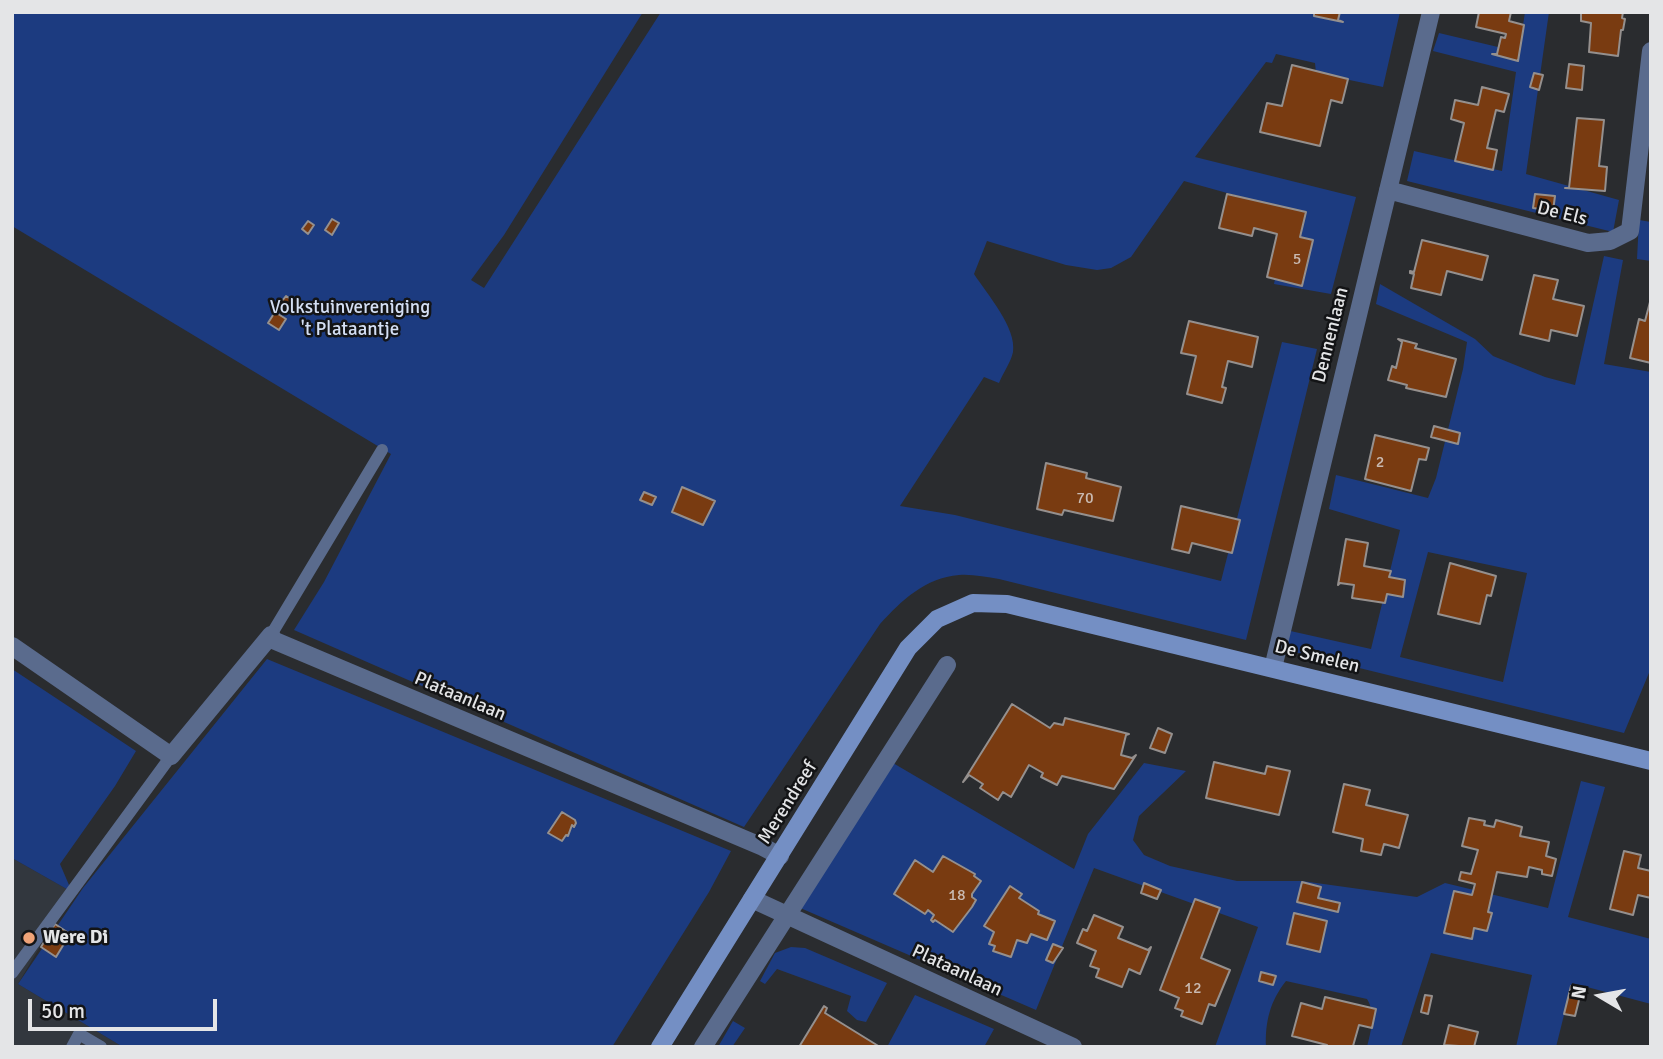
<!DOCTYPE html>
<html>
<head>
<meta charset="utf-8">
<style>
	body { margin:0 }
	#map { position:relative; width:1663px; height:1059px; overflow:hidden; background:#2a2c2f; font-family:Signika,sans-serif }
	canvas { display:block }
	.frame { position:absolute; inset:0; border:14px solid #e4e5e7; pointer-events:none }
	.north { position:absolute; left:1565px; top:961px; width:70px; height:70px; -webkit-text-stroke:5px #131416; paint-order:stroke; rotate:280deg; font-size:19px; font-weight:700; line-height:28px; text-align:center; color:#e4e5e7 }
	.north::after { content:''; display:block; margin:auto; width:24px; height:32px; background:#e4e5e7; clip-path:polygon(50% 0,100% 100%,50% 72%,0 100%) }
	.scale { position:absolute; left:28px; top:999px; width:189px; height:32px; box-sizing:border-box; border:4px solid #e4e5e7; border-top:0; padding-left:9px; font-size:21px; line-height:24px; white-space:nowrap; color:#e4e5e7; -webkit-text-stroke:5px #131416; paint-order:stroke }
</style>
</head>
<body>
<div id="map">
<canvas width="1663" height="1059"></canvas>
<div class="frame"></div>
<div class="north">N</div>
<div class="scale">50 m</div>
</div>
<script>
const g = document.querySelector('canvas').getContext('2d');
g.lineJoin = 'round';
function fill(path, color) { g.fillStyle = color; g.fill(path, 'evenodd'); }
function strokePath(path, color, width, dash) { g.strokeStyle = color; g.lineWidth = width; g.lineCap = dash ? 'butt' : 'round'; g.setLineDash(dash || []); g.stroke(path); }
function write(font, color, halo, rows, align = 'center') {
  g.font = font + ' Signika,sans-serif'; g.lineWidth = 5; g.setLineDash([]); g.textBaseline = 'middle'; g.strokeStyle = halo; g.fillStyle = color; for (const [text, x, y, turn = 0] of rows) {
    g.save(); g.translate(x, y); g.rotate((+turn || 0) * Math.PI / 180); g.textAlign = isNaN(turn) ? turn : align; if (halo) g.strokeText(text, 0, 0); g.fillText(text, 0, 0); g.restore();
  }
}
const built = new Path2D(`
	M12 858 72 892 18 984 123 1047H12Z`);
const green = new Path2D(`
	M12 12H643L504 235 471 280 484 288 661 12H1400L1383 87 1316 73 1315 63 1276 54 1272 63 1266 62 1195 157 1356 197 1331 294 1274 284 1288 210 1184 181 1131 257 1111 268 1097 270 1066 265 987 241 974 274C987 294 1017 328 1013 352 1011 362 1003 373 999 383L984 377 900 506 955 515 1221 581 1282 342 1317 349 1246 640 999 579C986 577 972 574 959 575 925 578 902 600 880 624L744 827 294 630 324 582 391 454 12 226ZM682 487 715 501 703 525 672 512Z
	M1525 12H1549L1526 174 1619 200 1613 232 1407 181 1414 151 1502 171 1516 72 1433 51 1439 33 1519 52Z
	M1639 220 1651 222V261L1637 259Z
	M1604 256 1623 260 1604 364 1651 372V668L1624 733 1282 649 1286 630 1371 649 1400 530 1329 509 1336 475 1428 498 1436 478 1463 369 1467 342 1376 304 1380 284 1475 339 1493 356 1545 377 1575 385ZM1428 552 1527 573 1503 682 1400 657Z
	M267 659 731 851 709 892 612 1047H123L18 984 83 888Z
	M12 669 136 751 115 786 60 864 72 892 12 858Z
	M881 756 1074 869 1088 834 1144 763 1186 771 1139 816 1133 840 1144 855 1170 866 1237 881H1302L1417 897 1445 883 1548 908 1581 781 1605 787 1568 917 1651 939V1004L1572 983 1556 1047H1516L1532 975 1431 953 1401 1047H1367C1371 1031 1376 1013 1367 999L1286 981C1270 1001 1265 1022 1266 1047H1215L1258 927 1094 868 1036 1010 798 907Z
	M791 947 805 948 887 983 866 1022 857 1020 847 1011 851 996 777 969 765 984 760 981 775 953Z
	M915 995 994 1029 984 1047H887Z
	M733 1021 745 1028 732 1047H718Z`);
const building = new Path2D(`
	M1314 12H1340L1338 20 1343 22 1314 16Z
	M1479 12H1511L1509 21 1524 25 1518 61 1492 54H1497L1501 37 1505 38 1506 34 1476 27Z
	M1581 12H1623L1622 18 1625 19 1623 30H1621L1618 56 1589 52 1591 23 1581 21Z
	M1569 64 1584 66 1582 90 1566 88Z
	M1292 65 1348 79 1342 103 1331 100 1320 146 1260 132 1267 103 1282 106Z
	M1534 73 1543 75 1539 90 1530 87Z
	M1482 87 1509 94 1504 112 1496 110 1487 148 1497 150 1493 170 1455 161 1464 123 1451 119 1455 100 1478 105Z
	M1577 118 1604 120 1599 166 1607 167 1605 191 1565 188H1569Z
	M1227 194 1306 212 1300 237 1313 240 1302 286 1267 277 1277 234 1254 228 1252 236 1219 228Z
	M1535 194 1555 196 1553 211 1533 208Z
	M332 219 339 223 332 235 325 230Z
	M308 221 314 225 308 234 302 229Z
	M1422 240 1488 256 1482 280 1447 271 1441 295 1411 288 1414 274 1410 273V271L1414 272Z
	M1534 275 1558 280 1553 299 1584 306 1577 336 1551 330 1549 341 1520 334Z
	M286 296 295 302 288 313 278 306Z
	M1650 302 1651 303V363L1630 358 1639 319 1645 321Z
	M275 312 286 319 279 330 268 323Z
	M1189 321 1258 337 1252 367 1228 361 1222 387 1226 388 1222 403 1187 394 1196 356 1181 353Z
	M1398 339 1417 344 1415 348 1456 359 1446 397 1406 388 1407 385 1388 380 1392 366 1396 368 1402 342Z
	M1434 426 1460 433 1458 444 1431 437Z
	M1375 435 1429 448 1426 460 1419 459 1411 491 1365 479Z
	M1046 463 1087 473 1086 478 1121 487 1113 521 1064 510 1062 515 1037 509Z
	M682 487 715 501 703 525 672 512Z
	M644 492 656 497 652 505 640 500Z
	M1181 506 1240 520 1232 553 1192 543 1189 553 1172 549Z
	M1346 539 1368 543 1364 566 1391 571 1389 577 1405 580 1403 597 1387 594 1385 603 1352 598 1354 585 1340 583 1338 585Z
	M1450 563 1496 576 1491 596 1487 595 1480 624 1438 614Z
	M1012 704 1050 728 1054 723 1063 725 1065 718 1129 734 1126 735 1121 755 1132 758 1136 755 1114 789 1062 776 1057 785 1041 777 1043 773 1029 765 1011 797 1003 792 998 800 980 788 983 784 969 775 963 782Z
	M1158 728 1172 734 1165 753 1150 748Z
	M1214 762 1265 774 1267 766 1290 771 1279 815 1206 798Z
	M1344 784 1370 790 1366 805 1408 815 1399 848 1384 844 1381 855 1361 851 1363 839 1333 832Z
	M562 812 575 820 576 823 574 827 572 825 568 836 566 835 562 841 548 833Z
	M1469 818 1485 821 1484 825 1494 827 1496 820 1522 827 1520 836 1549 842 1546 856 1556 859 1552 876 1542 874V870L1529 867 1527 877 1497 872 1488 912 1492 913 1487 931 1474 928 1472 939 1444 933 1454 891 1472 895 1475 884 1459 880 1461 872 1471 874 1478 850 1462 846Z
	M1624 851 1641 855 1638 868 1651 871V898L1638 895 1633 915 1610 909Z
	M943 856 975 874 974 876 981 881 972 894V897L976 900 972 907 953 932 935 920 933 922 931 920 934 915 928 910 925 914 894 894 915 860 933 872Z
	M1302 882 1321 887 1318 898 1340 903 1338 912 1297 902Z
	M1144 883 1161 890 1157 899 1141 893Z
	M1010 886 1022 894 1019 898 1039 911 1038 914 1055 921 1047 940 1031 934 1027 943 1017 940 1011 957 993 951 995 946 989 944 994 932 984 926Z
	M1195 899 1220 908 1201 958 1230 970 1215 1006 1209 1004 1202 1024 1181 1016 1183 1011 1175 1008 1179 998 1160 990Z
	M1294 913 1327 921 1320 952 1287 944Z
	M1094 915 1123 927 1118 938 1148 950 1151 947 1140 974 1129 969 1122 987 1096 977 1099 969 1090 966 1096 951 1077 943 1083 929 1087 931Z
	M55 924 70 934 56 957 41 947Z
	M1053 944 1063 948 1053 963 1046 960Z
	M1261 972 1276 976 1273 985 1259 981Z
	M1571 986 1582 988 1575 1016 1564 1014Z
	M1425 995 1432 996 1428 1014 1421 1012Z
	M1325 997 1376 1009 1372 1028 1359 1025 1353 1046 1356 1047H1327V1045L1292 1036 1301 1003 1322 1009Z
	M824 1006 827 1008 825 1013 880 1047H799Z
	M1449 1025 1478 1032 1474 1047 1444 1045Z`);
const lane = new Path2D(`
	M271 635 382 450
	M12 973 171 756
	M72 1047 79 1034 101 1047`);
const street = new Path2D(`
	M1388 190 1588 243 1610 241 1630 231 1651 51
	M12 646 171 756 271 635 273 640 763 847 780 856
	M1273 668 1431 12
	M752 899 1073 1047
	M703 1047 947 665`);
const secondary = new Path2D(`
	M660 1047 908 648 937 619 973 603 1007 604 1651 761`);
const markers = [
	[29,938,7,"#efa378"]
];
const numberNames = [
	["5",1297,260],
	["2",1380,463],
	["70",1085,499],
	["18",957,896],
	["12",1193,989]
];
const streetNames = [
	["De Els",1562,214,14],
	["Dennenlaan",1331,335,-76],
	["De Smelen",1317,657,14],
	["Plataanlaan",460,697,23],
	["Merendreef",788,803,-58],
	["Plataanlaan",957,971,25]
];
const parkNames = [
	["Volkstuinvereniging",350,308],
	["'t Plataantje",350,330]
];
const poiNames = [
	["Were Di",43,938]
];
fill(built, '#32373e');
fill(green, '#1c3b80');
fill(building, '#793b11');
strokePath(building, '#95908e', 2);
strokePath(lane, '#5a6b8d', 12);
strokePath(street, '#5a6b8d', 18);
strokePath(secondary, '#748fc4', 18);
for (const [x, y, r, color] of markers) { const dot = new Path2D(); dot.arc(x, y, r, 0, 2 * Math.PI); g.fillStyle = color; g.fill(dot); strokePath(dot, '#131416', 2.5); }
write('16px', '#c9bab2', null, numberNames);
write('19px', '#e4e5e7', '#131416', streetNames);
write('19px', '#d4dff4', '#131416', parkNames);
write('bold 19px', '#e4e5e7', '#131416', poiNames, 'left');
</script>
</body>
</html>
